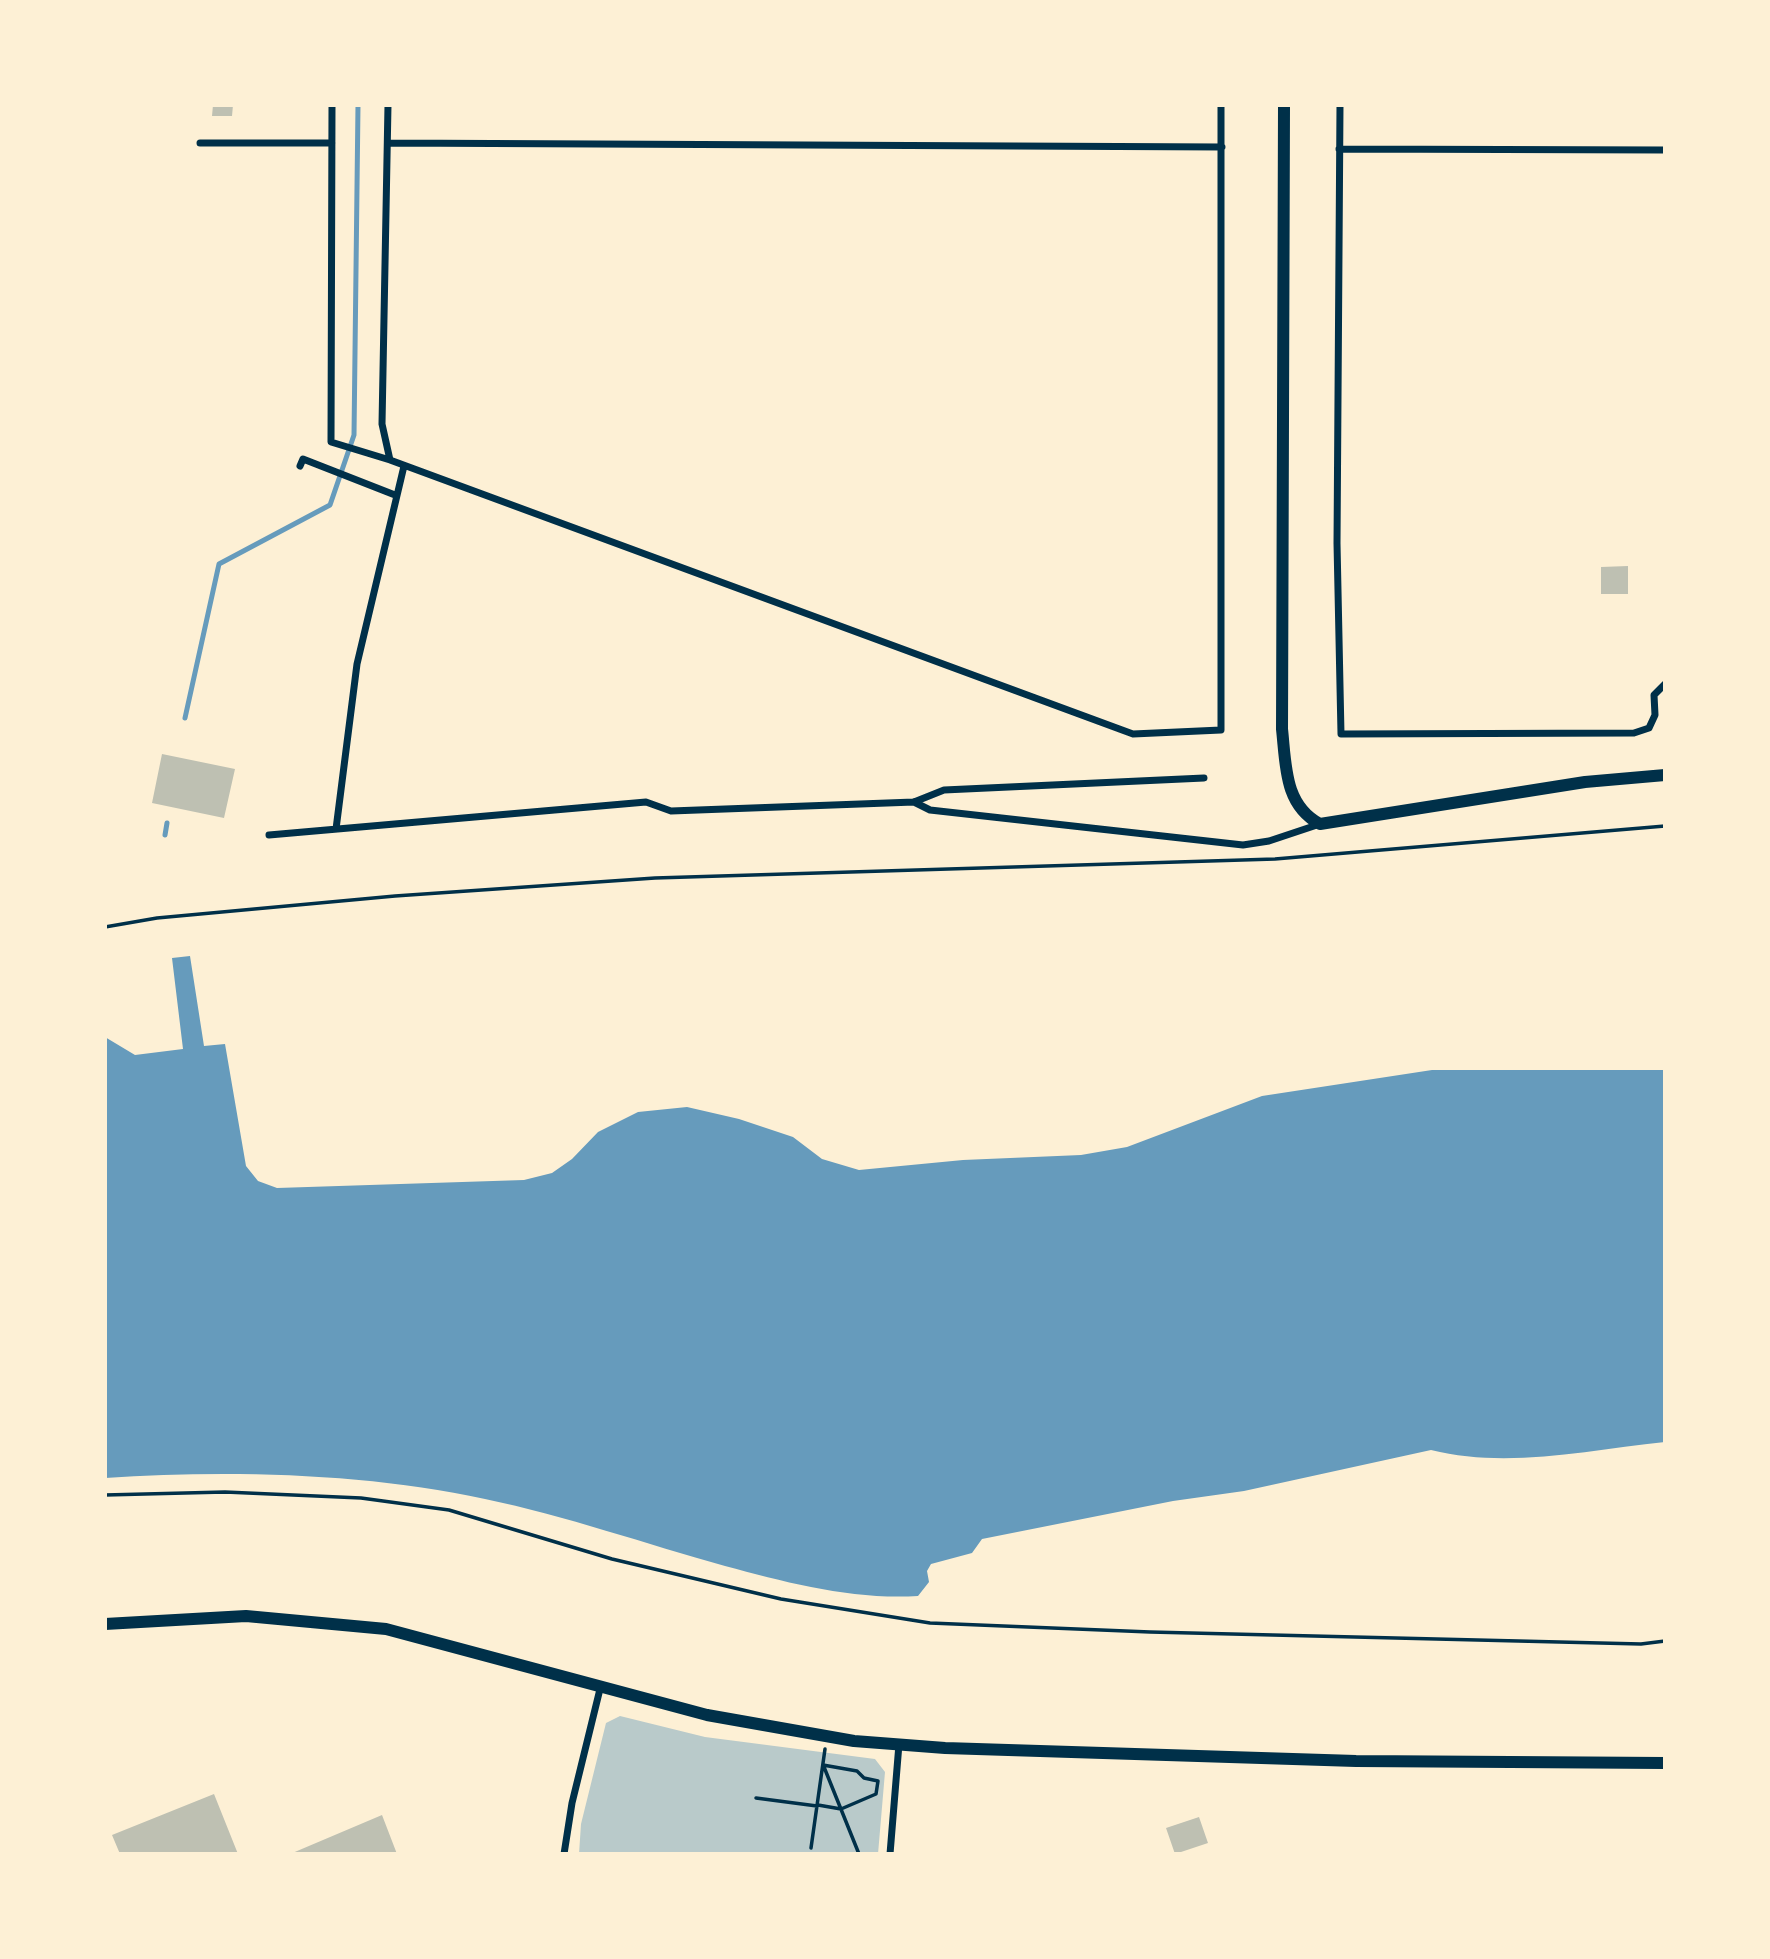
<!DOCTYPE html>
<html>
<head>
<meta charset="utf-8">
<style>
	body { margin:0 }
	#map { position:relative; width:1770px; height:1959px; overflow:hidden; background:#fdf0d5; font-family:Rubik,sans-serif }
	canvas { display:block }
	.frame { position:absolute; inset:0; border:107px solid #fdf0d5; pointer-events:none }
</style>
</head>
<body>
<div id="map">
<canvas width="1770" height="1959"></canvas>
<div class="frame"></div>
</div>
<script>
const g = document.querySelector('canvas').getContext('2d');
g.lineJoin = 'round';
function fill(path, color) { g.fillStyle = color; g.fill(path, 'evenodd'); }
function strokePath(path, color, width, dash) { g.strokeStyle = color; g.lineWidth = width; g.lineCap = dash ? 'butt' : 'round'; g.setLineDash(dash || []); g.stroke(path); }
const green = new Path2D(`
	M620 1716 705 1737 875 1759 885 1772 878 1854H579L581 1824 606 1723Z`);
const water = new Path2D(`
	M190 956 204 1046 225 1044 246 1166 258 1181 277 1188 524 1180 552 1173 572 1159 598 1132 638 1112 687 1107 739 1119 793 1137 822 1159 859 1170 963 1160 1081 1155 1127 1147 1262 1096 1432 1070H1665V1442C1588 1450 1507 1469 1431 1450L1244 1491 1173 1501 982 1539 972 1553 931 1564 927 1571 929 1582 918 1596C853 1600 788 1583 725 1566 646 1544 566 1516 485 1499 365 1473 228 1470 105 1478V1037L135 1055 183 1049 172 958Z`);
const stream = new Path2D(`
	M185 718 219 564 330 505 354 435 358 105
	M165 835 167 823`);
const building = new Path2D(`
	M213 105H233L232 116H212Z
	M1628 566V594H1601V567Z
	M162 754 235 769 224 818 152 803Z
	M214 1794 238 1854H120L112 1835Z
	M382 1815 397 1854H290Z
	M1199 1817 1208 1843 1175 1854 1166 1828Z`);
const path = new Path2D(`
	M105 927 157 918 395 896 655 878 1275 859 1665 826
	M105 1495 225 1492 361 1498 449 1510 612 1559 781 1599 930 1623 1150 1632 1641 1644 1665 1641
	M824 1767 859 1854
	M756 1798 817 1806
	M818 1805 841 1809 876 1794 878 1781 864 1778 857 1771 823 1765
	M811 1848 825 1749`);
const minor = new Path2D(`
	M332 105 331 442 390 460
	M388 105 382 424 390 460 1133 734 1221 730V105
	M1340 105 1337 543 1341 734 1634 733 1649 728 1655 715 1654 695 1665 684
	M200 143H332
	M388 143 1222 147
	M1339 149 1665 150
	M300 466 303 459 395 495
	M914 802 930 810 1243 845 1269 841 1320 824
	M336 829 357 664 404 466
	M269 835 646 802 671 811 914 802 944 790 1204 778
	M564 1854 572 1803 600 1689
	M890 1854 899 1744`);
const tertiary = new Path2D(`
	M1284 105 1282 729C1286 765 1284 805 1320 824L1585 782 1665 775
	M105 1624 246 1616 386 1629 707 1715 854 1741 945 1748 1356 1761 1665 1763`);
fill(green, '#b9caca');
fill(water, '#669bbc');
strokePath(stream, '#669bbc', 5);
fill(building, '#bec0b2');
strokePath(path, '#003049', 3.5);
strokePath(minor, '#003049', 7);
strokePath(tertiary, '#003049', 12);
</script>
</body>
</html>
